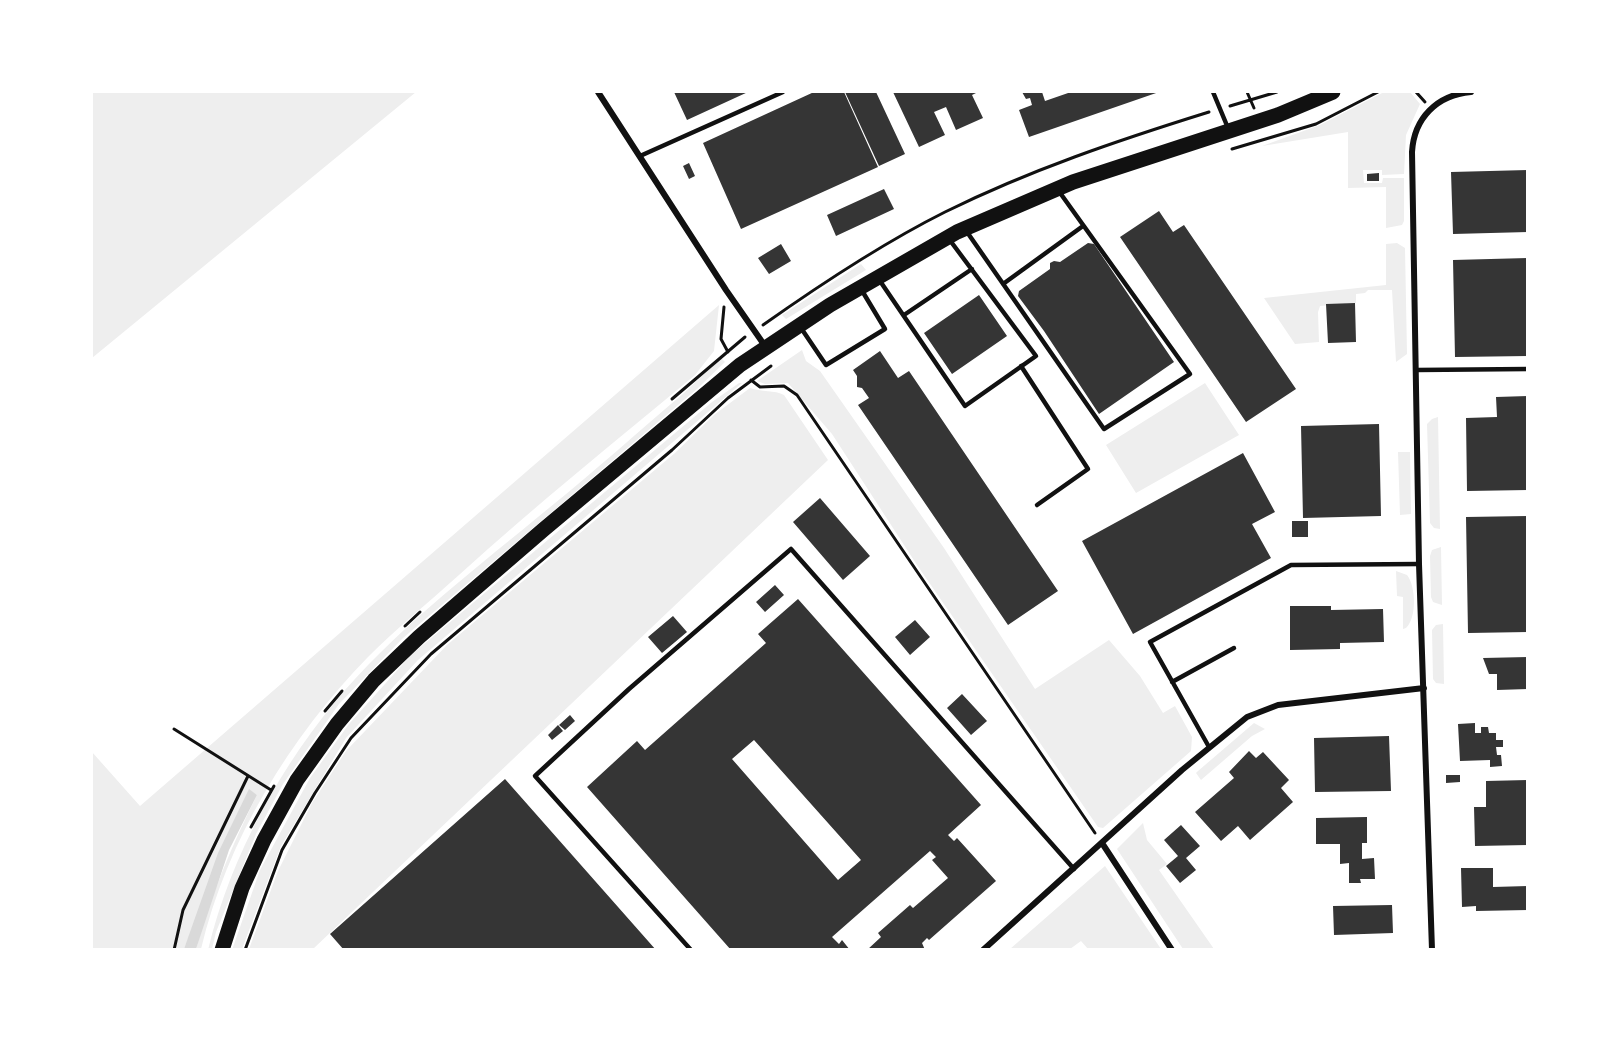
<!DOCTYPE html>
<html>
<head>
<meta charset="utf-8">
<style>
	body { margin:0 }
	#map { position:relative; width:1619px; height:1041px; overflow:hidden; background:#fff; font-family:Arial,sans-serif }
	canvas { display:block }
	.frame { position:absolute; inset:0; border:93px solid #fff; pointer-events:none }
</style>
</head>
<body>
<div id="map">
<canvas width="1619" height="1041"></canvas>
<div class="frame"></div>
</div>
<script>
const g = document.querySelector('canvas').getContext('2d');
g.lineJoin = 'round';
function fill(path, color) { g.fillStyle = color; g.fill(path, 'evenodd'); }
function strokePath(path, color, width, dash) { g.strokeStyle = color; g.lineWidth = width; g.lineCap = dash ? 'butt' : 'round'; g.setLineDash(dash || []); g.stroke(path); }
const green = new Path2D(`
	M92 92H416L92 358Z
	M1384 92H1410L1420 104 1406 135 1404 174 1382 175V170H1363L1364 183H1382L1383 178H1404V221L1402 225 1386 228V187L1348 188V132L1262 146 1320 125Z
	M1397 243 1405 248 1407 354 1396 362 1392 290H1368L1365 293 1356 294V303L1320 306 1318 312 1319 342 1295 344 1264 298 1386 285V244Z
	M861 264 866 270 786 319 782 315Z
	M719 305 714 351 695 375C616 441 536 505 459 575 429 602 397 628 368 657 290 737 227 840 201 949H196C211 895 232 845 257 795L249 790 184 949H92V752L140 806Z
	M802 350 806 361 820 371 944 548 1035 689 1109 640 1140 676 1163 713 1175 706 1192 737 1191 751 1103 828 1098 827 917 565 832 434 788 383 765 384 757 381Z
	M721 358 725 362 697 389 403 638 339 704 283 784 256 834 216 932 212 949 208 950C231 855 282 763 345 690 405 622 479 566 549 508 595 471 639 431 684 393Z
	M739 383H742L418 660 346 738 281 846 242 949 232 950 260 870 310 778 349 724 411 655 712 402Z
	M1205 383 1239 435 1136 493 1106 445Z
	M750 388C761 392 775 390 784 395L828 460 313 949H249L278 871 312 803 346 751 447 645 675 453 714 415Z
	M1438 417 1440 529 1434 528 1430 523 1427 424 1432 419Z
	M1398 452H1410L1411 514 1400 515Z
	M1441 547 1442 605 1433 602 1431 597 1430 556 1432 550Z
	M1396 571 1407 575C1416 586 1417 618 1406 628L1403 629V597L1397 596Z
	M1443 624 1444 684 1436 683 1433 679 1432 630 1436 625Z
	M1254 723 1265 729 1252 736 1201 780 1196 773 1198 771Z
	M1143 823 1147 840 1167 864 1159 870 1214 949H1183L1117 849Z
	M1105 866 1161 949H1088L1081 941 1070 949H1010Z`);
const water = new Path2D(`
	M249 789 257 795 229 850 196 949H184L218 853Z`);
const building = new Path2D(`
	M674 92H748L687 120Z
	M814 92H844L878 167 741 229 703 143Z
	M845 92H876L905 154 879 166Z
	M893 92H978L972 95 983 118 956 130 946 107 934 112 945 135 919 147Z
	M1022 92H1042L1045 101 1071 92H1159L1029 137 1019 110 1032 105 1030 98 1026 99Z
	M689 163 695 176 689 179 683 166Z
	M1528 170V232L1453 234 1451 172Z
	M1379 173V181H1367V174Z
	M884 189 894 209 836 236 827 215Z
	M1159 211 1173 232 1184 225 1296 389 1246 422 1120 237Z
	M1088 243 1094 244 1174 362 1099 414 1044 331 1018 296 1019 291 1050 269V263L1054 261 1060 262Z
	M781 244 791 261 769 274 758 258Z
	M1528 258V356L1455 357 1453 260Z
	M979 295 1007 336 952 374 924 333Z
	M1355 303 1356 342 1328 343 1326 304Z
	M880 351 898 378 909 371 1058 591 1008 625 858 405 869 398 862 388 857 387V376L853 370Z
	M1528 396V490L1467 491 1466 418 1497 417 1496 397Z
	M1379 424 1381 516 1303 518 1301 426Z
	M1243 453 1275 512 1252 524 1271 558 1133 634 1082 541Z
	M820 498 870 556 843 580 793 522Z
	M1528 516V632L1468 633 1466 517Z
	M1292 521H1308V537H1292Z
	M775 585 784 595 765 612 756 602Z
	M798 599 981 805 948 835 954 841 957 838 996 881 929 940 927 938 922 943 925 950H867L881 937 878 933 910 905 913 908 948 878 932 860 936 857 930 851 832 937 839 944 842 940 850 950H731L587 787 637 741 645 750 766 643 758 634ZM754 740 861 860 838 880 732 759Z
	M1290 606H1331V610L1383 609 1384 642 1340 643V649L1290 650Z
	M673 616 687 632 662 653 648 637Z
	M915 620 930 637 910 655 895 637Z
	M1528 657V689L1497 690V674H1489L1483 658Z
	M962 694 987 721 971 735 947 708Z
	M570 715 575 721 565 730 559 725Z
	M1475 723V733H1481V727H1488L1489 733H1496V740H1503V747H1496L1497 755H1501L1502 766 1490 767V760L1460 761 1458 724Z
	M558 725 563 731 552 740 548 735Z
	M1389 736 1391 791 1315 792 1314 738Z
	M1249 751 1256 758 1263 752 1289 780 1281 788 1293 802 1250 840 1238 826 1221 841 1195 812 1234 778 1229 772Z
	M1446 775H1460V782L1446 783Z
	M505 779 656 950H344L330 934Z
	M1528 780V845L1475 846 1474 807H1486V781Z
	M1367 817V843H1362V859L1374 858 1375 879H1360L1361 883H1349V863L1340 864V844H1316V818Z
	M1181 825 1200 846 1186 858 1196 870 1180 883 1166 866 1178 856 1164 840Z
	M1461 868H1493V887L1528 886V910L1476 911V906L1462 907Z
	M1392 905 1393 933 1334 935 1333 906Z`);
const path = new Path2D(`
	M1247 92 1254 108
	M1416 92 1425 102
	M1230 106 1277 92
	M1232 149 1316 124 1378 92
	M724 307 721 339 728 352
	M763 325C821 284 881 244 945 212 1030 170 1119 140 1209 112
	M751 380 760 387 784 386 797 395 1095 833
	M672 399 745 337
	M405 626 420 612
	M325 711 342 691
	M174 729 271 790
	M251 827 274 786
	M174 950 183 910 248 776
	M245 950 282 850 315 793 351 738 431 654 672 450 728 398 771 366`);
const service = new Path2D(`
	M1213 92 1228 128
	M640 156 783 92
	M967 232 1104 429 1190 374 1058 190
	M880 281 965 406 1036 356 949 239
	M1003 284 1083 226
	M904 315 972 269
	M801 328 826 365 885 329 861 289
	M1021 366 1088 469 1037 505
	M1417 370 1528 369
	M1172 682 1234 648
	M1209 747 1150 642 1291 565 1419 564
	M691 950 535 776 629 689 791 549 1074 869`);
const minor = new Path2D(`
	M598 92 726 290 765 346
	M1102 843 1172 950
	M983 950 1182 770 1247 717 1278 705 1424 688
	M1432 950 1419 564 1412 152C1414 118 1437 95 1471 92`);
const primary = new Path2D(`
	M222 950 242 888 264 840 297 780 337 724 374 680 419 637 543 530 740 365 830 305 957 232 1073 182 1278 115 1333 92`);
fill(green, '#eee');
fill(water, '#d9d9d9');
fill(building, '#353535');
strokePath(path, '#111', 3);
strokePath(service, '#111', 4.5);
strokePath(minor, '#111', 6);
strokePath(primary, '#111', 15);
</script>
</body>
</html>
